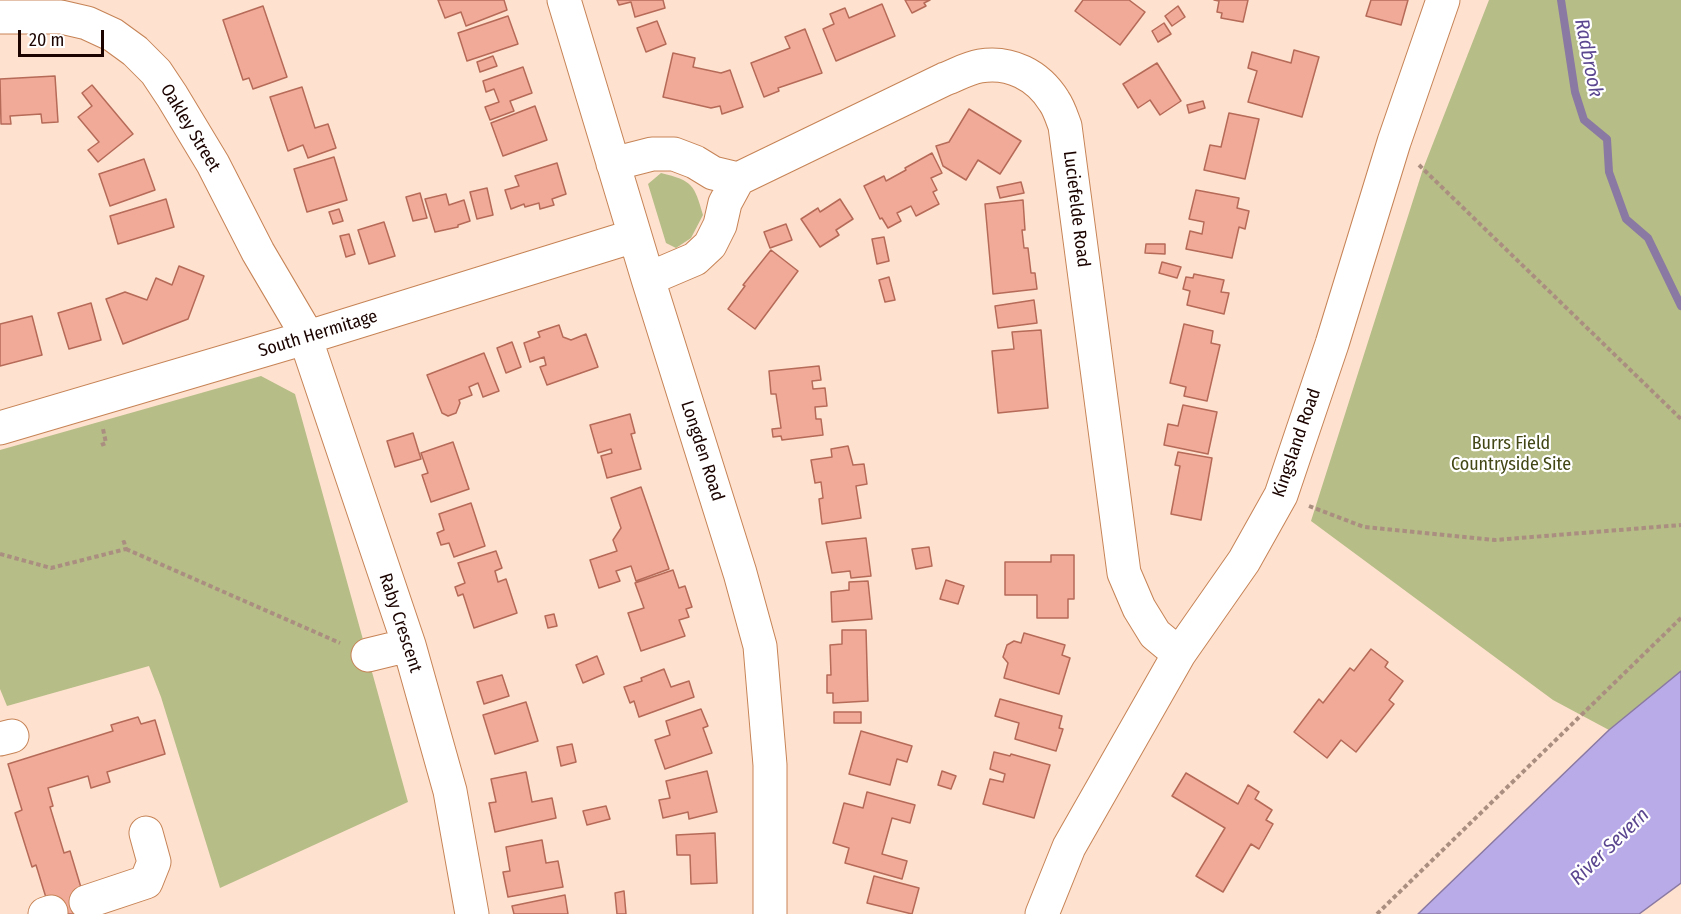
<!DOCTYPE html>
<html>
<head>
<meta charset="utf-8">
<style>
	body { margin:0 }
	#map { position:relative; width:1681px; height:914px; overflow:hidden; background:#fee1ce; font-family:"Fira Sans Condensed",sans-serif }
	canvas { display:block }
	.scale { position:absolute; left:18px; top:30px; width:86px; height:27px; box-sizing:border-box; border:3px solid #1b0400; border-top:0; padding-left:8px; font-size:18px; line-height:21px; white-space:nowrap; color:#1b0400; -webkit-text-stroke:4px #fff; paint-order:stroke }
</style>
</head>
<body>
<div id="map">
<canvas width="1681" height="914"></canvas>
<div class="scale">20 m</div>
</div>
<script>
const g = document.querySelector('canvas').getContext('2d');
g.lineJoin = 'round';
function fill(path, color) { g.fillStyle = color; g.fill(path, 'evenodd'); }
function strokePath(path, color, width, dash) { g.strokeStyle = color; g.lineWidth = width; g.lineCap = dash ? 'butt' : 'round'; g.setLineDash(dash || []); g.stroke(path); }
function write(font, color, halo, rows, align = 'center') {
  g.font = font + ' "Fira Sans Condensed",sans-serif'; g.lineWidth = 4.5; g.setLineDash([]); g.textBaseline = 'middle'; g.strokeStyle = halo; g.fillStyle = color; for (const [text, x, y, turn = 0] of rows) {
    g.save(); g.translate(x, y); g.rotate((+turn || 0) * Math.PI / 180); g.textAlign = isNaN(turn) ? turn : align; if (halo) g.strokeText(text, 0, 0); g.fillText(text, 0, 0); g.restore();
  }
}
const green = new Path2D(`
	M1489 0H1681V671L1609 730 1553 700 1311 521 1423 169Z
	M661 173C693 181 694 184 703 215L691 238 676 248 666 243 648 184Z
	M261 376 295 394 408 802 220 888 161 697 149 666 7 706 0 689V450Z`);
const water = new Path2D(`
	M1681 671V883L1639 914H1418L1609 730Z`);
const stream = new Path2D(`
	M1561 0 1575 92 1584 120 1607 139 1609 172 1626 219 1648 238 1681 306`);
const building = new Path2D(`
	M438 0H504L507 10 466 26 461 12 445 18Z
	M617 0H663L665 8 635 17 631 2 619 5Z
	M905 0H930L924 3 926 6 912 13Z
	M1083 0H1129L1145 12 1120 45 1075 11Z
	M1214 0H1248L1243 22 1221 18 1222 13 1217 12 1219 1Z
	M1371 0H1408L1401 25 1366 16Z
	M882 4 895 36 836 61 823 29 834 24 830 14 845 8 849 18Z
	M263 6 287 77 253 89 249 78 243 80 223 20Z
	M1178 6 1185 17 1172 26 1165 16Z
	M508 16 518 44 467 61 458 33Z
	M657 21 666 44 646 52 637 28Z
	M1164 23 1171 34 1158 42 1152 31Z
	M805 29 822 73 778 88 779 91 764 97 751 63 790 48 785 37Z
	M1294 50 1319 57 1302 117 1248 102 1257 71 1248 68 1252 52 1291 63Z
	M673 53 695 58 693 67 721 73 730 70 743 107 722 114 720 106 711 108 663 97Z
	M493 56 497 66 480 72 477 62Z
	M1157 63 1181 101 1160 115 1150 100 1138 108 1123 84Z
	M523 67 532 93 510 101 514 111 490 120 485 107 499 102 494 89 486 92 483 81Z
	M55 76 58 122 42 123 41 114 10 116 11 124H1L0 79Z
	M92 85 133 134 98 162 88 150 99 142 78 117 92 106 82 93Z
	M302 87 315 128 328 124 336 148 308 158 303 145 288 151 270 97Z
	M1203 101 1205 108 1189 113 1187 105Z
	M535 106 547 140 503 156 491 123Z
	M969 109 1021 141 1000 174 978 160 966 180 943 166 936 146 949 142Z
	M1229 113 1259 119 1245 179 1204 170 1210 145 1221 147Z
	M932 153 942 173 931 178 937 190 933 192 939 204 916 216 911 206 897 213 901 221 888 228 882 218 880 219 864 186 884 176 886 181 906 170 905 168Z
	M334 157 347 200 307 212 294 169Z
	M144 159 155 190 110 206 99 174Z
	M557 163 566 194 552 199 554 205 540 209 539 203 525 207 524 204 511 209 505 190 519 186 515 176Z
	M1021 182 1024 193 1000 198 997 187Z
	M487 188 493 215 477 219 470 192Z
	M1196 190 1239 198 1237 208 1249 211 1245 229 1239 227 1232 258 1186 249 1190 231 1202 234 1204 222 1189 219Z
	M420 193 427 218 413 221 406 197Z
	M446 194 449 205 464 200 470 221 458 225V227L435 232 425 199Z
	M166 199 174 227 118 244 110 216Z
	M840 199 853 219 836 230 839 235 820 247 801 219 818 208 820 212Z
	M1023 200 1025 230H1022L1024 248H1028L1031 273H1035L1037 289 993 294 985 204Z
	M339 209 343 221 333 224 329 212Z
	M384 222 395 256 369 264 358 230Z
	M786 224 792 240 770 248 764 232Z
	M349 234 355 254 346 257 340 236Z
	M884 237 889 261 877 264 872 239Z
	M1146 244H1165V254L1145 253Z
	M771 250 798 271 755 329 728 309 745 286 743 285Z
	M1162 262 1181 267 1177 278 1159 273Z
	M179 266 204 276 188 319 123 344 106 299 125 292 147 300 156 278 172 285Z
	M1194 274 1224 280 1221 292 1229 293 1224 314 1187 305 1190 291 1183 289 1186 277 1193 278Z
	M889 277 895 300 885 302 879 280Z
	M1034 300 1037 323 998 328 995 306Z
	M91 303 101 340 69 349 58 313Z
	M32 316 42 355 0 366V324Z
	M1184 324 1213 331 1211 343 1220 345 1207 401 1184 396 1186 387 1170 383Z
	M559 325 563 337 571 340 586 334 598 367 547 385 540 367 546 365 544 357 530 362 524 343 540 337 538 332Z
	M1041 330 1048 408 998 413 992 351 1014 349 1012 332Z
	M512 342 521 367 506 373 497 348Z
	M484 353 499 391 483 397 478 383 469 387 472 395 459 400 460 403 456 413 448 416 442 413 427 375Z
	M819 366 821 380 812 381 813 389 825 388 827 406 815 407 816 419H821L823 435 782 440 781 436 773 437 772 429 781 428 776 394H771L769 371Z
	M1183 405 1217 412 1208 454 1164 445 1168 424 1178 426Z
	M630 414 635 433 631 434 641 469 607 478 601 456 612 453 611 449 598 453 590 425Z
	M413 433 421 459 395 467 387 441Z
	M453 442 469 489 431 502 422 475 428 473 421 453Z
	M848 446 853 465 864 464 867 484 856 486 861 518 822 524 819 499 823 498 821 482 815 483 811 460 832 457 831 449Z
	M1178 452 1212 458 1201 520 1171 514 1180 466 1175 465Z
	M641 487 669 569 636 581 631 566 616 571 620 581 599 588 590 560 617 551 613 540 621 528 611 498Z
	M471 503 485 546 454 557 449 543 441 545 437 533 444 530 439 514Z
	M866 538 871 576 851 578 850 571 832 573 826 542Z
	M929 547 932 566 916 569 912 549Z
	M496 551 502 568 495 571 498 582 506 579 517 613 474 628 463 594 458 596 455 587 465 583 458 563Z
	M1051 555H1074V599H1068V618H1037V595H1005V562H1051Z
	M673 570 679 588 685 586 692 607 686 609 689 617 679 620 685 636 641 651 628 613 644 608 635 583Z
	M946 580 964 586 958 604 940 599Z
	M868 581 872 619 832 622 831 592 849 590V582Z
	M554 614 557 626 548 628 545 616Z
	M842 630H866L868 701 833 703V693H827V675H831L830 645 842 644Z
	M1024 633 1065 645 1062 655 1070 658 1059 694 1004 678 1008 663 1003 657 1007 645 1014 641 1021 643Z
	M1371 649 1388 662 1385 667 1403 681 1389 700 1394 704 1356 752 1341 740 1327 758 1294 732 1319 699 1323 703 1350 668 1354 671Z
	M597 656 604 674 583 683 576 665Z
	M664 669 671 687 689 681 694 697 639 717 634 701 630 703 624 687 642 681 641 678Z
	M502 675 509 696 484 704 477 682Z
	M1000 699 1062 716 1059 728 1063 729 1056 751 1015 739 1019 723 995 716Z
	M526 702 538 741 495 754 483 715Z
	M701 709 708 726 703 728 712 753 665 769 655 740 670 735 666 721Z
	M834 712H861V723H834Z
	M138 717 141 724 155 720 165 754 107 772 110 782 91 788 88 776 48 788 53 806 50 807 64 853 70 851 89 914H51L36 865 32 867 15 813 22 810 8 764 113 731 111 725Z
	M861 731 912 746 907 762 897 759 890 785 849 774Z
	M572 744 576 762 561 766 557 747Z
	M994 752 1010 756 1011 754 1050 765 1034 818 983 804 990 779 1003 782 1005 774 990 769Z
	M707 771 717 812 689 819 688 812 663 818 659 800 670 798 666 781Z
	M942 771 956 776 951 789 938 785Z
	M526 772 532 802 552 798 556 818 495 832 489 803 496 802 491 779Z
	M1186 773 1238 804 1248 785 1259 792 1255 799 1272 810 1266 820 1273 824 1259 849 1251 844 1223 892 1196 876 1225 828 1172 796Z
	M867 792 915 805 910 823 892 818 882 854 907 861 902 879 845 863 849 848 833 843 844 803 863 808Z
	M606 806 610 819 587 825 583 811Z
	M715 833 717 883 691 884 690 855H677L676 835Z
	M542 840 546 863 558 861 563 887 508 897 503 872 510 871 506 847Z
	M874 876 919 888 912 914 867 903Z
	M624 891 626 914H617L615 893Z
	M565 895 568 914H514L512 906Z`);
const path = new Path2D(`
	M1419 165 1681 419
	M101 445 106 443 103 429
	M1309 506 1364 527 1495 540 1681 525
	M126 549 340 643
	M0 554 51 568 126 549 124 542 122 543
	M1377 914 1681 618`);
const minor = new Path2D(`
	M564 0 648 279 740 573 760 646 770 765V914
	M0 17H61L87 23 113 35 135 51 156 72 172 96 213 164 258 252 301 325 409 645 450 791 472 914
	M613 164 652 154H674L695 162 713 173 738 179 725 203 720 225 710 245 695 259 648 279
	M738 179 945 79C956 75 968 68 980 66 1010 61 1038 75 1054 101 1059 108 1062 118 1065 126L1124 573 1139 608 1155 634 1179 654
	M0 428 305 338 634 236
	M368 655 409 645
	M0 739 12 736
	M86 902 146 882 154 862 146 833
	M45 914 51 912
	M1042 914 1069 847 1179 654 1244 561 1281 495 1332 344 1394 142 1443 0`);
const streetNames = [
	["Oakley Street",190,128,59],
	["Luciefelde Road",1076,209,83],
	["South Hermitage",318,334,-17],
	["Kingsland Road",1297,443,-71],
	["Longden Road",702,451,72],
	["Raby Crescent",400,623,72]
];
const parkNames = [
	["Burrs Field",1511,444],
	["Countryside Site",1511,465]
];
const waterNames = [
	["Radbrook",1588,58,79],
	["River Severn",1610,847,-44]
];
fill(green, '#b6bd87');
fill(water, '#b9abe8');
strokePath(water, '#8a79a2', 1.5);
strokePath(stream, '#8a79a2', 8);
fill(building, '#f1aa98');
strokePath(building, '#b66a58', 1.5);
strokePath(minor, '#c68356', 35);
strokePath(path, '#aa8f81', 4, [4.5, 3]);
strokePath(minor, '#fff', 33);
write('18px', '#1b0400', '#fff', streetNames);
write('18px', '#424715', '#fff', parkNames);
write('italic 20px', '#5b4690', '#fff', waterNames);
</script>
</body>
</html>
